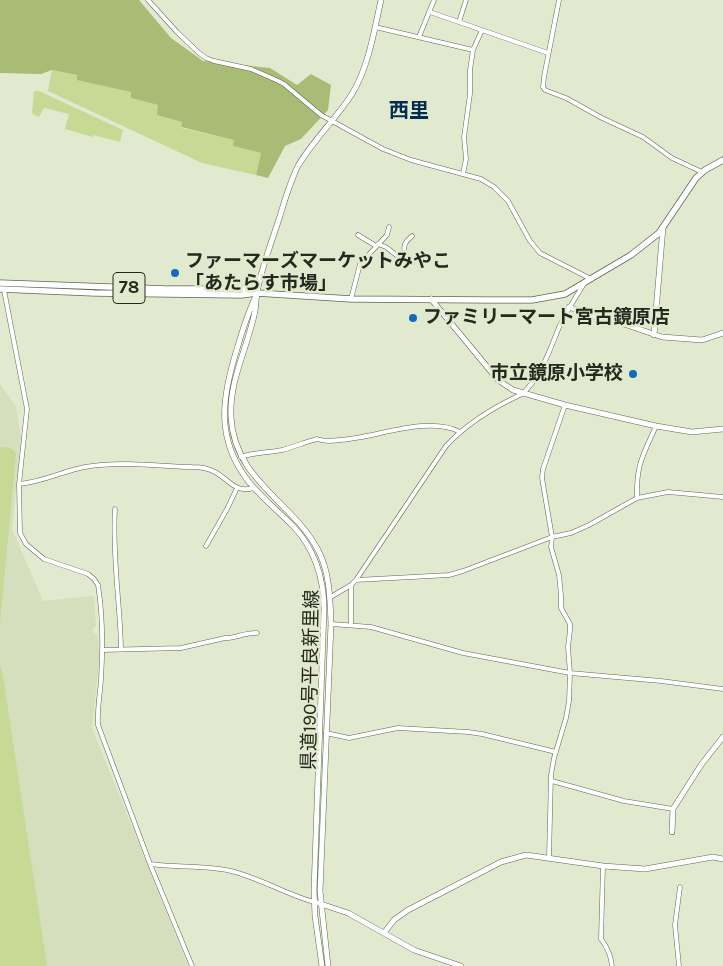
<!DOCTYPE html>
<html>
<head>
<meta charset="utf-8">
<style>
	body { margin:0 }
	canvas { display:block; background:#e1e9ce }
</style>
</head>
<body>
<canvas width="723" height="966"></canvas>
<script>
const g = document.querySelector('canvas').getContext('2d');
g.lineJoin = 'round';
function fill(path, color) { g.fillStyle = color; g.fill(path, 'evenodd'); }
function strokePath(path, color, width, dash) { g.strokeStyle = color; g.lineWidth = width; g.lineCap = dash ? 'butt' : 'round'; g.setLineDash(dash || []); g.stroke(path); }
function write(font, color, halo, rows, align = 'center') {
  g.font = font + ' Karla,"Noto Sans JP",sans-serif'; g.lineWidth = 5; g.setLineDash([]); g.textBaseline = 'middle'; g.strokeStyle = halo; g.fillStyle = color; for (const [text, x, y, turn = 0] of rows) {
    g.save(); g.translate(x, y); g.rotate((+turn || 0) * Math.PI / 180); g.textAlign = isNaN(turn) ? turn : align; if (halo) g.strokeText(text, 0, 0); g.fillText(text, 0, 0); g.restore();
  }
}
const built = new Path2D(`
	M0 384 16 407 21 437 12 529 43 601 94 596 96 626 93 628V631L94 633 98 635 99 661 92 728 188 966H0Z`);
const green = new Path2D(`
	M52 70 77 75 78 80 132 92 131 98 158 105 182 122 181 128 235 140 234 146 261 153 256 175 202 163 48 91Z
	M34 91H39L123 130 120 142 93 135V137L65 129 69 114 44 108 39 117 32 113Z
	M5 447C11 448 14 449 16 454L0 623V448Z
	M0 664 3 676 47 966H0Z`);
const forest = new Path2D(`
	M0 0H139L171 38 203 61 270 68 297 85 311 74 331 85 328 110 301 139 285 146 268 178 256 175 261 153 233 146 234 140 181 127 182 122 157 115 158 105 131 98V92L77 80V75L52 70 41 74 0 73Z`);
const street = new Path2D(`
	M148 0 177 32 199 53 206 58 214 61 251 69 274 79 284 84 321 115 383 149 411 160 481 179 494 187 508 201 530 241 540 253 591 279
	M559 0 544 77 543 87 545 90 566 98 602 118 643 137 672 158 702 172
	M430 12 548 53
	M459 22 466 0
	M375 27 473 50
	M419 37 434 0
	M463 174 466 159 464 137 470 94V70L473 50 482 30
	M358 235 376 246
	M378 244 386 247 409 265 412 263 413 260 406 256C402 246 405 242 412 236
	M4 290 27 409 19 484 20 533 26 544 44 559 88 574 94 579 98 585C103 616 103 648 101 679 100 695 97 709 98 725L150 864 192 966
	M351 299 360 264 387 235 389 227
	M241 457C255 452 268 453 282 450 294 447 305 442 317 439 325 442 332 441 340 440 375 438 428 415 460 432
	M19 484C42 482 63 471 85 467 121 461 157 466 192 467 200 467 208 468 215 472 231 481 234 493 254 488
	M637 498C636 465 643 455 656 426
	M115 509C112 555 120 602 121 648
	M206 546 227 509 237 488
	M356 580 449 575 463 571 552 537 571 533 589 525 637 498 668 492 723 497
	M351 585V625
	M329 598 351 585 356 580 446 446C467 423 494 407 522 394 542 376 550 349 560 325 567 311 575 298 584 284
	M331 624 371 627 463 653 570 673 661 681 723 689
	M102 650 181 648 225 638C234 639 245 632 257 633
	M326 733 349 738 398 728 468 732 482 734 556 752
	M552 781 624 801 673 809
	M549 858 551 775 554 758 566 718 569 701 570 673 568 647 570 630V624L561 608V595L559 575 551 547 552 537 542 478 543 469 565 405
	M150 864C177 868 205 865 231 871 260 878 285 894 314 902
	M603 866 601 939C608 948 611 955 612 966
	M679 966 675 925 680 887`);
const secondary = new Path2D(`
	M255 298C247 315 242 332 237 349 222 397 215 439 249 482 262 498 278 511 292 525 314 547 324 578 324 609L314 890 315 916 322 966
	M431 299 498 380 513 390 565 405 656 426 692 432 723 429
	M569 307 592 316 618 322 662 337 702 340 723 333
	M654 335 663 227
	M672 832 673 809 701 765 723 737
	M318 903 348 913 414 950 461 966
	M384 933 394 920 408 910 501 862 526 855 603 866 645 869 713 857 723 859
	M328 966 320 891 331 624C330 599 330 573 318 550 293 502 234 480 231 417 229 380 248 347 255 311 256 305 256 298 257 292 262 266 272 241 280 216 285 199 290 182 298 166 313 140 336 119 352 94 369 66 374 31 381 0`);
const primary = new Path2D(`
	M0 283 166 289H242L253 292
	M0 289 94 293 241 295 257 293 351 299 488 300H532L565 294 631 255 659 233 696 178 705 170 723 160`);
const markers = [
	[175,273,5,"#106cb9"],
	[413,318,5,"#106cb9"],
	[633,374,5,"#106cb9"]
];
const shields = [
	[129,288,32]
];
const shieldNames = [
	["78",129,288]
];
const poiNames = [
	["ファーマーズマーケットみやこ",185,262],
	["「あたらす市場」",185,284],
	["ファミリーマート宮古鏡原店",423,318],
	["市立鏡原小学校",623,374,"right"]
];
const streetNames = [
	["県道190号平良新里線",311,680,-89]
];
const neighbourhoodNames = [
	["西里",409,111]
];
fill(built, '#d5dfbd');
fill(green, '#c6d995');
fill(forest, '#a9bc75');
strokePath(street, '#60664e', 5);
strokePath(secondary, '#60664e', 6);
strokePath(primary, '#60664e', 7);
strokePath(street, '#fff', 4);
strokePath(secondary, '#fff', 5);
strokePath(primary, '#fff', 5.5);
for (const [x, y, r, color] of markers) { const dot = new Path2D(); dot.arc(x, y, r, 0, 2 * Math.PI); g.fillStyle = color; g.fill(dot); strokePath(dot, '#e1e9ce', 2); }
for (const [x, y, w] of shields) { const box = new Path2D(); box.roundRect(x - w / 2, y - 15.5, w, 31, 4); g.fillStyle = '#e1e9ce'; g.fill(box); strokePath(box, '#25281e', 1); }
write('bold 18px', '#25281e', null, shieldNames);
write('bold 19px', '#25281e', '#e1e9ce', poiNames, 'left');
write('19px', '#25281e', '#e1e9ce', streetNames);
write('bold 20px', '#022c50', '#e1e9ce', neighbourhoodNames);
</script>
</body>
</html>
